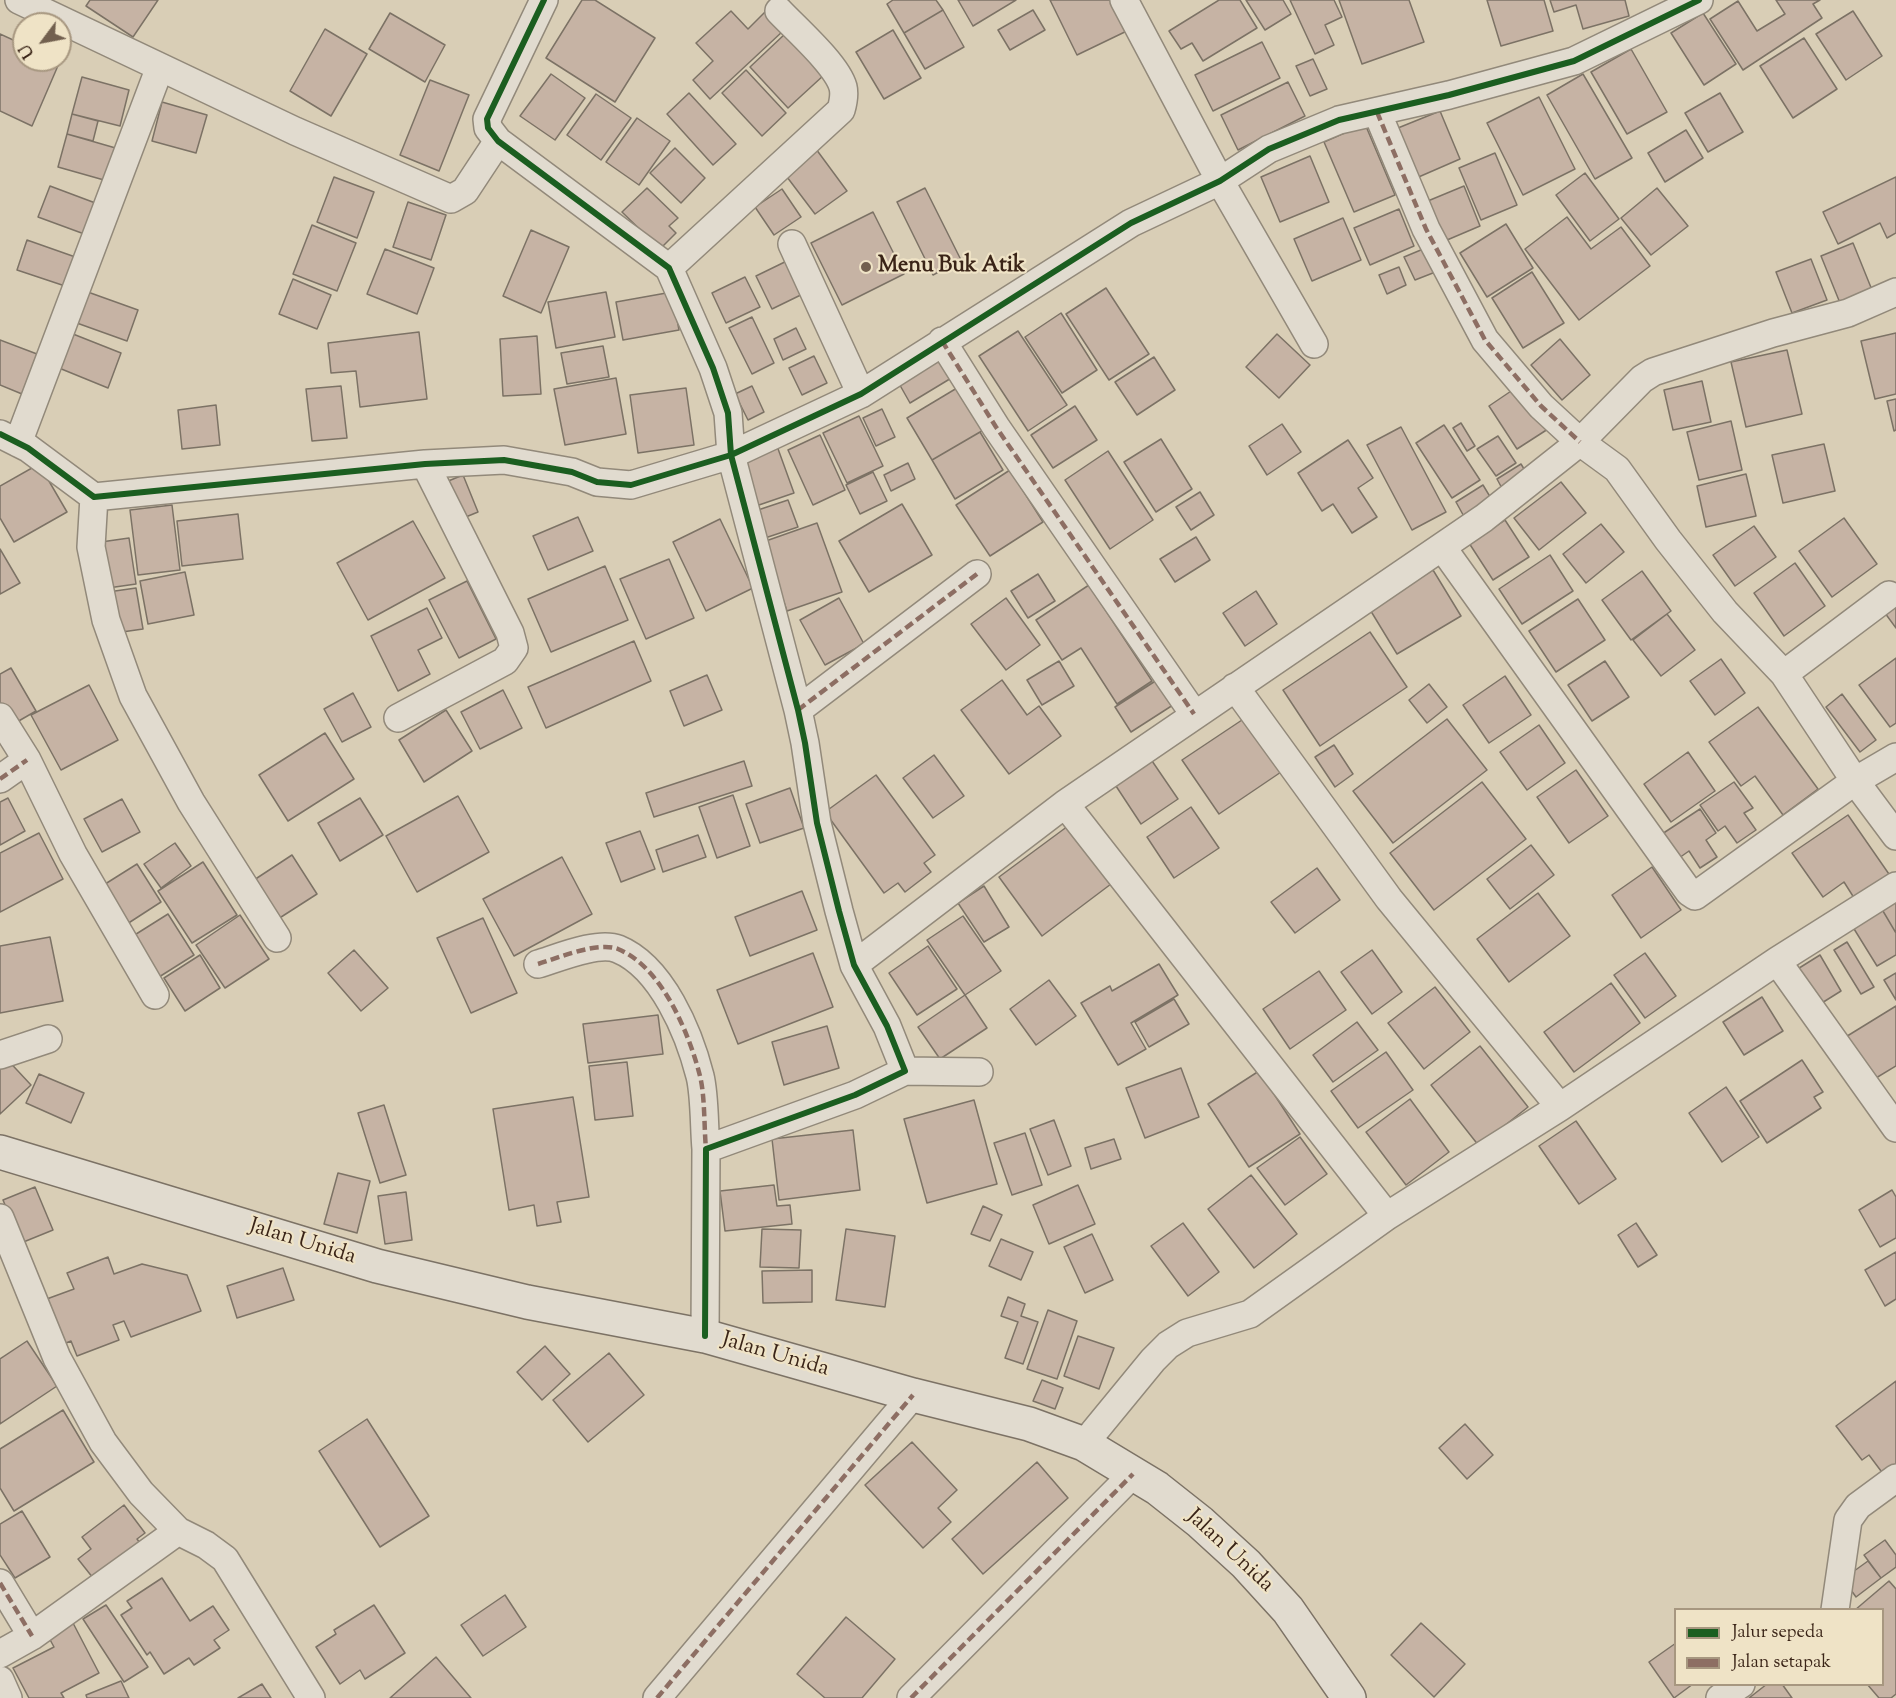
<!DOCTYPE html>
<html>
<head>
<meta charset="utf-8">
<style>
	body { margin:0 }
	#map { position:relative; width:1896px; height:1698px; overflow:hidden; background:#d9ceb6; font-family:"Sorts Mill Goudy",serif }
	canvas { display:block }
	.legend { position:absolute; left:1674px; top:1608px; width:210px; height:78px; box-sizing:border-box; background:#efe3c6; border:2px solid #a79780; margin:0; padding:8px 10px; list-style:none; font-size:18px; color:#3a2417 }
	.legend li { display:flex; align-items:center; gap:12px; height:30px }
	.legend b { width:30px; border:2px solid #a79780 }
	.north { position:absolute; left:12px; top:12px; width:60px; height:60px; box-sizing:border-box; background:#efe3c6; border:2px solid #a79780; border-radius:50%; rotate:238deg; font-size:16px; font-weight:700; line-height:24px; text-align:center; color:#3a2417 }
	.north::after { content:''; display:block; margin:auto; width:21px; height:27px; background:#72604f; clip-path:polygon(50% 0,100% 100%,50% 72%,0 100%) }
</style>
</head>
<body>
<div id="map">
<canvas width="1896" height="1698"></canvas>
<ul class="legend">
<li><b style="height:8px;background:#1b5e20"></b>Jalur sepeda</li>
<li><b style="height:8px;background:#8d6e63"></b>Jalan setapak</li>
</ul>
<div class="north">U</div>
</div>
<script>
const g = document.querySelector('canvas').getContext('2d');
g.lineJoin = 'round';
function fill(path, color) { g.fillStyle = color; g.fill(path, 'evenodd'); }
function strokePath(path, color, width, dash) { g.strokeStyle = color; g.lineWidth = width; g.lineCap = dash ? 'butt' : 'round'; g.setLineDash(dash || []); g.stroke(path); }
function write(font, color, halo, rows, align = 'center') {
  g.font = font + ' "Sorts Mill Goudy",serif'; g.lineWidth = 4.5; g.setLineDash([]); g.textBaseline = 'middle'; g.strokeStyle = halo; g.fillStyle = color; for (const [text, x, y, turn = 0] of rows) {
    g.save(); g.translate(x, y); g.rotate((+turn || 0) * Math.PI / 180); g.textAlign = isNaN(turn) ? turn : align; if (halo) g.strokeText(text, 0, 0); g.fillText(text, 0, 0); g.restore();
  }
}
const building = new Path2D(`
	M90 0H158L133 37 86 6Z
	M582 0H595L655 38 615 102 546 58Z
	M893 0H936L943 10 904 33 887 4Z
	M958 0H1016L973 26Z
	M1050 0H1118L1131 29 1077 55Z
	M1219 0H1240L1257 28 1203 61 1192 43 1181 49 1169 31Z
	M1246 0H1283L1291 14 1265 30Z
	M1290 0H1334L1342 17 1325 25 1334 45 1315 54Z
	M1339 0H1409L1424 42 1362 64Z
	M1487 0H1544L1553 31 1501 46Z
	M1550 0H1625L1629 16 1583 29 1576 5 1554 12Z
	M1776 0H1820L1813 4 1822 18 1743 70 1710 19 1738 1 1757 31 1785 14Z
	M943 10 964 47 925 69 904 33Z
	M1033 10 1045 30 1010 50 998 30Z
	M731 11 748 29 765 12 783 31 710 99 693 80 713 61 696 43Z
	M1853 11 1882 56 1846 80 1816 34Z
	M390 13 445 45 425 82 369 49Z
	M1703 13 1736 64 1704 85 1671 33Z
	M325 29 367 54 331 116 290 91Z
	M893 30 921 78 884 99 856 52Z
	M786 33 824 75 788 108 750 67Z
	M0 34 24 45V60L60 61 32 126 0 111Z
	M1804 38 1837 89 1793 118 1760 66Z
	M1262 42 1280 78 1213 111 1195 75Z
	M1631 49 1667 112 1627 134 1591 72Z
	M1313 59 1327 89 1310 96 1296 66Z
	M746 70 786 113 762 136 722 93Z
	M551 74 585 98 555 140 520 116Z
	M1583 74 1632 158 1595 179 1547 95Z
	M82 77 129 90 120 126 72 114Z
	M430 80 469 95 439 171 400 155Z
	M1288 82 1305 116 1238 150 1221 115Z
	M689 93 736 144 713 165 667 114Z
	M1720 93 1743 132 1708 152 1685 113Z
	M596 94 631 118 601 160 567 135Z
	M1539 97 1575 169 1523 195 1487 123Z
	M162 102 207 115 196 153 152 141Z
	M1440 111 1460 159 1414 179 1393 130Z
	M72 114 98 121 93 141 67 134Z
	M637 118 670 141 639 185 606 162Z
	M1365 124 1395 195 1354 212 1324 142Z
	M1686 130 1703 158 1665 182 1648 153Z
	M67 134 119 149 111 182 58 167Z
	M675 148 705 178 681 203 650 173Z
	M816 149 847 191 815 214 784 173Z
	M1495 153 1517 205 1481 220 1459 168Z
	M1310 156 1329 202 1280 222 1261 177Z
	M1585 173 1619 219 1590 241 1556 195Z
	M334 177 374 192 357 238 317 222Z
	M1896 177V233L1887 238 1880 223 1838 244 1823 212Z
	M50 186 98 204 87 235 38 217Z
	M1464 186 1480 226 1440 243 1423 203Z
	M647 188 678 218 669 226 676 233 660 249 622 212Z
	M925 188 961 260 933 275 897 202Z
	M1657 188 1688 226 1651 255 1621 218Z
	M782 189 801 217 774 235 755 207Z
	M408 202 446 215 431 260 393 247Z
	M1399 209 1414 246 1370 265 1354 228Z
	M873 212 904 274 842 305 811 243Z
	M1567 217 1591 249 1621 227 1650 266 1579 320 1525 249Z
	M1343 218 1361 260 1312 281 1294 239Z
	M1506 224 1533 268 1487 297 1460 253Z
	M312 225 356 243 337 291 293 274Z
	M531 230 569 247 541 313 503 296Z
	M27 240 81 259 71 288 17 270Z
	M1853 243 1872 290 1840 303 1821 256Z
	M1428 247 1438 271 1415 280 1404 257Z
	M385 249 434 268 417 314 367 294Z
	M795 257 811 290 772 309 756 276Z
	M1811 259 1827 300 1792 313 1776 272Z
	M1399 267 1406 285 1387 294 1379 275Z
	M1532 272 1564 323 1523 348 1492 298Z
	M745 277 760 307 726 323 712 293Z
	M293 279 331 295 317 329 279 314Z
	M1106 288 1149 354 1109 380 1066 314Z
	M85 291 138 310 127 341 74 322Z
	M606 292 615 337 556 348 548 302Z
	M672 292 679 330 623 340 616 302Z
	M1061 313 1097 370 1062 393 1025 337Z
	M752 317 774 363 752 374 729 328Z
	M796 328 806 349 783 360 774 339Z
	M1018 331 1067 405 1028 431 979 356Z
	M419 332 427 399 360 407 356 371 331 373 328 343Z
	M1896 333V394L1875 399 1861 341Z
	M73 334 121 353 108 388 59 368Z
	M1277 334 1310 365 1279 398 1246 367Z
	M537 336 541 394 503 396 500 339Z
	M1560 339 1590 375 1562 400 1531 365Z
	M0 340 37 354 22 394 0 385Z
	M603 346 609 377 567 384 561 353Z
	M1787 350 1802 414 1746 427 1731 362Z
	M940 355 953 377 910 403 897 380Z
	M814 356 827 383 802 395 789 368Z
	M1154 357 1175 390 1137 415 1115 382Z
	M616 378 626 434 565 445 554 389Z
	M1702 381 1711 422 1673 430 1664 390Z
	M962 385 987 428 932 460 907 418Z
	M1520 385 1548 429 1517 449 1489 406Z
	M341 386 347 438 312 441 306 389Z
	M752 386 764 412 748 420 735 394Z
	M686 388 694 445 638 453 630 395Z
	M1896 399V430L1894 431 1887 401Z
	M216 405 220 445 182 449 178 410Z
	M1075 406 1097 440 1053 468 1031 435Z
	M882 409 895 437 876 446 863 418Z
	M859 416 883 466 847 483 823 433Z
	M1731 421 1742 470 1699 480 1687 432Z
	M1461 423 1475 446 1467 451 1453 428Z
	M1282 424 1301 452 1267 475 1249 446Z
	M1444 425 1480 480 1452 498 1416 443Z
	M1401 427 1446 512 1412 530 1367 445Z
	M980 432 1003 470 955 499 932 460Z
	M820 435 845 490 813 505 788 450Z
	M1498 436 1516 463 1496 476 1477 449Z
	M1161 439 1192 489 1156 512 1124 462Z
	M1348 440 1373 478 1358 488 1377 517 1352 533 1333 504 1322 511 1298 473Z
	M1824 444 1835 491 1783 503 1772 455Z
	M777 446 794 493 756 506 739 459Z
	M1108 451 1153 520 1110 549 1065 480Z
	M908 463 915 479 891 491 884 475Z
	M39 464 67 512 14 542 0 518V486Z
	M1521 464 1529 477 1504 492 1497 479Z
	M1010 470 1043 522 990 556 956 505Z
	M873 472 887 501 860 514 846 485Z
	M1746 474 1756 516 1706 527 1697 486Z
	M463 475 478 512 456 521 441 484Z
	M1561 482 1586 513 1539 550 1514 518Z
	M1483 485 1495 505 1467 522 1456 502Z
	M1200 492 1214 515 1191 530 1176 507Z
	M788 500 798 527 762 539 752 512Z
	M902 504 932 555 869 592 839 541Z
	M172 505 180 570 138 575 130 510Z
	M238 514 243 559 182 566 177 521Z
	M578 517 593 551 548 570 533 536Z
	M1844 518 1877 564 1832 597 1799 551Z
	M720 519 753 588 706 611 673 542Z
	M1505 520 1529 557 1493 580 1469 543Z
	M413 521 445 578 368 620 337 563Z
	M817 523 842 592 787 611 763 542Z
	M1601 524 1624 552 1586 583 1563 554Z
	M1754 526 1776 557 1735 586 1713 555Z
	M1196 537 1210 560 1175 582 1160 559Z
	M129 538 136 584 101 589 94 543Z
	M0 549 20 583 0 594Z
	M1550 555 1573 591 1522 624 1499 589Z
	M669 559 694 618 646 639 620 579Z
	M1795 563 1825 606 1784 636 1754 593Z
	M605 566 628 620 551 652 528 599Z
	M1433 570 1461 616 1397 654 1369 608Z
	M1642 571 1671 611 1631 640 1602 600Z
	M185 572 194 615 148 624 140 581Z
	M1038 574 1055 601 1028 618 1011 591Z
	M467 581 496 639 459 658 429 600Z
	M1089 585 1152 681 1117 704 1081 648 1062 660 1036 620Z
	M136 588 143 629 115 633 108 592Z
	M1256 591 1277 624 1245 646 1223 613Z
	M839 598 864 644 825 665 800 620Z
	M1006 598 1040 645 1006 670 971 624Z
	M1578 599 1605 640 1556 672 1529 631Z
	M1896 599V628L1882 609Z
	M427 608 442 638 418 650 430 674 398 691 371 636Z
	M1667 614 1695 650 1661 676 1633 640Z
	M1370 632 1407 687 1320 746 1283 690Z
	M634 641 651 681 546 728 528 687Z
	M1896 658V723L1890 727 1859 685Z
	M1721 659 1745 693 1715 715 1690 681Z
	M1059 661 1074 686 1042 705 1027 680Z
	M1605 661 1629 697 1592 721 1568 685Z
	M11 668 36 711 10 726 0 709V674Z
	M707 675 722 710 684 726 670 691Z
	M1505 676 1531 715 1489 743 1463 705Z
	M1002 680 1027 715 1039 706 1061 736 1009 774 961 710Z
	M1157 680 1173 705 1131 732 1115 707Z
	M1429 684 1447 707 1427 723 1409 700Z
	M89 685 118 740 61 770 31 715Z
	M503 690 522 728 480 749 461 712Z
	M353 693 371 727 342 742 324 709Z
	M1842 694 1876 740 1860 752 1826 707Z
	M1758 707 1818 789 1783 815 1755 776 1741 786 1709 742Z
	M446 710 472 751 424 782 399 740Z
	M1251 714 1287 768 1219 814 1182 760Z
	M1447 719 1487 770 1393 843 1353 791Z
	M1539 725 1565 763 1527 790 1500 752Z
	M325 733 354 779 288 821 259 775Z
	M1334 745 1353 774 1335 787 1315 757Z
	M1688 752 1715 791 1671 822 1644 784Z
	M934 755 964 796 933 818 903 778Z
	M1150 758 1178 799 1141 824 1114 783Z
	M744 761 752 786 654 817 646 793Z
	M1576 770 1608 816 1569 843 1537 797Z
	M876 775 935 855 924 863 931 872 905 892 898 883 884 893 825 812Z
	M1482 782 1526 839 1434 910 1390 853Z
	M1734 782 1753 808 1744 813 1756 830 1737 843 1725 826 1718 831 1700 805Z
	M790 788 804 828 760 843 746 804Z
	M733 795 750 846 717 858 699 807Z
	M458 796 489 852 417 892 386 836Z
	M8 798 25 831 0 845V802Z
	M360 798 383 835 340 861 318 823Z
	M122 799 140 832 102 852 84 819Z
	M1191 807 1219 848 1174 878 1147 837Z
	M1700 809 1716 833 1706 840 1717 857 1700 868 1689 851 1679 858 1662 834Z
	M1848 815 1891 877 1856 901 1844 882 1823 897 1792 853Z
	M1068 826 1111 884 1042 936 999 877Z
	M640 831 655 869 621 882 606 843Z
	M39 833 63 879 0 912V853Z
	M698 835 706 857 663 872 656 850Z
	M175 843 191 866 161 888 144 864Z
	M1531 845 1554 875 1510 909 1487 879Z
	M292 855 317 894 278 919 254 880Z
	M562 857 592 914 514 956 483 899Z
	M203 862 237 915 192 943 158 891Z
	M137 864 161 902 127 924 102 886Z
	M1652 867 1681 910 1641 938 1612 895Z
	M1317 868 1340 900 1295 933 1271 902Z
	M984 886 1009 927 984 942 958 903Z
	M802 891 817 930 750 956 735 917Z
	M1538 893 1570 936 1509 982 1477 939Z
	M1896 897V933L1880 906Z
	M1880 906 1896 933V955L1877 966 1851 924Z
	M168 914 194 955 159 977 133 936Z
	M240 915 269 959 225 988 196 945Z
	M963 916 1001 971 965 995 927 940Z
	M483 918 517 993 471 1013 437 938Z
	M50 937 63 1001 0 1013V946Z
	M1847 942 1874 987 1861 994 1834 950Z
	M928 946 957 989 917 1015 889 973Z
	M354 950 388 988 361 1011 328 973Z
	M1372 950 1402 992 1372 1014 1341 972Z
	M813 953 833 1007 738 1044 717 990Z
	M1645 953 1676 996 1645 1018 1614 975Z
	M200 955 220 988 185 1011 164 978Z
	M1820 955 1841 991 1817 1006 1796 970Z
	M1159 964 1178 995 1131 1023 1146 1049 1118 1065 1081 1003 1110 986 1112 991Z
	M1319 971 1346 1010 1290 1049 1263 1009Z
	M1896 973V1000L1884 980Z
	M1049 980 1076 1016 1036 1045 1010 1009Z
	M1611 983 1640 1023 1574 1072 1544 1032Z
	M1435 987 1470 1032 1424 1069 1388 1023Z
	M965 995 987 1028 940 1059 918 1027Z
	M1762 997 1783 1031 1744 1055 1723 1022Z
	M1174 999 1189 1024 1149 1047 1135 1022Z
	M1896 1006V1066L1871 1081 1844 1038Z
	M658 1015 663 1054 588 1063 583 1024Z
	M1357 1022 1378 1050 1333 1082 1313 1055Z
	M827 1026 839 1068 784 1085 772 1042Z
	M1480 1046 1528 1107 1479 1146 1431 1085Z
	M1386 1052 1413 1090 1358 1128 1331 1091Z
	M3 1055 31 1085 0 1114V1058Z
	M1802 1060 1823 1092 1814 1097 1821 1108 1767 1143 1740 1101Z
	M627 1062 633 1116 595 1120 589 1066Z
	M1181 1068 1199 1117 1145 1138 1126 1088Z
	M1259 1071 1300 1134 1249 1167 1208 1104Z
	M39 1074 84 1093 71 1123 26 1103Z
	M1726 1087 1759 1137 1722 1162 1689 1113Z
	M573 1097 589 1197 557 1202 561 1222 537 1226 534 1205 509 1210 493 1109Z
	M1410 1099 1449 1152 1406 1185 1366 1132Z
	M974 1100 997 1184 927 1203 904 1119Z
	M384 1105 406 1175 380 1183 358 1113Z
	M1054 1120 1071 1166 1048 1175 1030 1129Z
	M1576 1121 1616 1179 1579 1204 1539 1146Z
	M853 1130 860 1190 779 1200 772 1139Z
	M1025 1133 1042 1185 1012 1195 994 1143Z
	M1300 1137 1327 1174 1285 1205 1257 1168Z
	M1114 1139 1121 1159 1091 1169 1085 1148Z
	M338 1173 370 1181 357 1233 324 1224Z
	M1251 1175 1297 1234 1254 1268 1208 1209Z
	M774 1185 777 1206 790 1205 792 1224 725 1231 720 1191Z
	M1078 1185 1095 1224 1049 1244 1033 1205Z
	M35 1187 53 1230 21 1243 3 1200Z
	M1892 1190 1896 1197V1238L1880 1247 1859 1210Z
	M406 1192 412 1240 385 1244 378 1196Z
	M983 1206 1002 1215 990 1241 971 1234Z
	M1183 1223 1219 1272 1188 1296 1151 1246Z
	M1636 1223 1657 1255 1638 1267 1618 1235Z
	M762 1229 801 1230 799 1268 760 1267Z
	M846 1229 895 1236 885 1307 836 1300Z
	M1092 1234 1113 1280 1085 1293 1064 1247Z
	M1001 1239 1033 1252 1021 1280 989 1266Z
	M1896 1252V1299L1885 1306 1865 1270Z
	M108 1257 114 1274 142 1264 187 1275 201 1311 131 1337 124 1321 113 1325 119 1340 77 1356 71 1341 61 1345 44 1300 74 1289 67 1273Z
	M283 1268 294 1300 237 1318 227 1286Z
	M812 1270V1302L763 1303 762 1271Z
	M1008 1297 1025 1304 1021 1316 1038 1322 1023 1364 1005 1358 1018 1322 1001 1316Z
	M1048 1310 1077 1321 1057 1379 1027 1369Z
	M1078 1336 1114 1348 1099 1389 1064 1376Z
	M27 1341 57 1386 0 1424V1359Z
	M545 1346 570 1374 542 1400 517 1372Z
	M609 1353 644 1395 588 1442 553 1400Z
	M1042 1380 1063 1388 1055 1409 1033 1401Z
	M1896 1381V1466L1884 1475 1869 1455 1862 1460 1836 1426Z
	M63 1410 94 1462 14 1511 0 1488V1449Z
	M367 1419 429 1516 380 1547 319 1451Z
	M1465 1424 1493 1455 1467 1479 1439 1448Z
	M912 1442 957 1490 938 1508 951 1522 923 1548 865 1485Z
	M1037 1462 1068 1498 983 1574 952 1539Z
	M124 1505 145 1533 137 1539 143 1547 97 1583 78 1559 91 1549 82 1537Z
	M22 1511 50 1557 15 1578 0 1555V1524Z
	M1885 1540 1896 1555V1567L1881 1578 1864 1555Z
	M1868 1561 1881 1578 1856 1597 1843 1579Z
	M162 1578 190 1621 213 1606 229 1630 214 1640 220 1648 194 1665 189 1658 164 1674 150 1652 147 1655 121 1615 132 1608 127 1601Z
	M1889 1581 1896 1589V1694L1891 1698H1879L1867 1684H1882V1610H1855Z
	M505 1595 526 1627 483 1656 461 1625Z
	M106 1605 148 1667 124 1682 83 1619Z
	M374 1605 405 1653 365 1679 360 1670 340 1684 316 1647 336 1634 334 1630Z
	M846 1617 895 1659 862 1698H825L797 1674Z
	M73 1623 99 1673 61 1693 64 1698H29L13 1668 54 1647 48 1636Z
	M1421 1623 1465 1664 1434 1697 1391 1655Z
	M1676 1643V1684H1693L1674 1698 1649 1662Z
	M436 1657 471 1698H390Z
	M121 1681 129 1698H87L86 1695Z
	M262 1684 271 1698H238Z
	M1767 1684H1782L1792 1698H1749Z`);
const street = new Path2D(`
	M19 0 295 131 451 199 465 191 498 141
	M544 0 487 119 488 128 498 141 669 268 713 368 728 413 731 455 798 710 805 743 817 823 839 911 854 965 887 1026 905 1071 855 1095 706 1149 705 1336
	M1124 0 1220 181 1314 344
	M1377 112 1426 229 1485 340 1541 406 1580 442 1617 469 1668 540 1725 612 1784 674 1855 781 1896 836
	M792 244 861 394
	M669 268 841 110C843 103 845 95 843 87 837 65 796 29 779 11
	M942 341 996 427 1194 714
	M0 434 28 448 94 497 425 464 504 460 572 472 597 482 631 485 731 455 861 394 1131 223 1220 181 1269 149 1339 120 1449 95 1574 61 1699 0
	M18 443 160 67
	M94 497 91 547 106 620 133 696 191 802 277 938
	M1442 547 1689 892 1695 896 1855 781 1896 757
	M1784 674 1889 595
	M1235 687 1389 899 1560 1107
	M798 710 977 574
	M0 717 27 760 73 854 155 995
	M398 718 505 661 514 648 510 633 425 464
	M0 779 27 760
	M1065 804 1387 1216
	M1777 961 1896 1128
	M538 964C558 958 598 941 618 949 662 967 689 1033 700 1076 705 1096 704 1128 706 1149
	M854 965 1065 804 1484 518 1580 442 1642 379 1653 372 1773 333 1848 313 1896 292
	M0 1055 48 1039
	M905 1071 979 1072
	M0 1218 57 1358 103 1442 141 1493 178 1531 206 1545 225 1559 311 1698
	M1084 1444 1153 1360 1168 1345 1187 1333 1250 1314 1387 1216 1560 1107 1777 961 1896 886
	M0 1583 32 1636
	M1835 1610 1848 1520 1858 1506 1896 1478
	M0 1654 32 1636 178 1531
	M0 1680 8 1698
	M657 1698 913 1395
	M911 1698 1133 1474
	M1720 1698 1741 1684`);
const secondary = new Path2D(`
	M0 1152 377 1266 527 1302 705 1336 913 1395 1029 1424 1084 1444 1157 1488 1200 1522 1246 1564 1288 1610 1349 1698`);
const quiet = new Path2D(`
	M1377 112 1426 229 1485 340 1541 406 1580 442
	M942 341 996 427 1194 714
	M798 710 977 574
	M0 779 27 760
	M538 964C558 958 598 941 618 949 662 967 689 1033 700 1076 705 1096 704 1128 706 1149
	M0 1583 32 1636
	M657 1698 913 1395
	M911 1698 1133 1474`);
const cycleway = new Path2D(`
	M544 0 487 119 488 128 498 141 669 268 713 368 728 413 731 455 798 710 805 743 817 823 839 911 854 965 887 1026 905 1071 855 1095 706 1149 705 1336
	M0 434 28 448 94 497 425 464 504 460 572 472 597 482 631 485 731 455 861 394 1131 223 1220 181 1269 149 1339 120 1449 95 1574 61 1699 0`);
const markers = [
	[866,267,6,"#72604f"]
];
const poiNames = [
	["Menu Buk Atik",878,267]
];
const streetNames = [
	["Jalan Unida",302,1243,17],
	["Jalan Unida",775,1356,16],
	["Jalan Unida",1229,1552,43]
];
fill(building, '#c6b3a4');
strokePath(building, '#7c7265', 1.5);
strokePath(street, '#92897a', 30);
strokePath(secondary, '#7c7265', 36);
strokePath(street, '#e1dbcf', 27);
strokePath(secondary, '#e1dbcf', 33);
strokePath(quiet, '#8d6e63', 4.5, [9, 4.5]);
strokePath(cycleway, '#1b5e20', 6);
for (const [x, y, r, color] of markers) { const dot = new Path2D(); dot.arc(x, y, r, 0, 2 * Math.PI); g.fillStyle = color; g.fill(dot); strokePath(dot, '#efe3c6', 2); }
write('bold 22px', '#3a2417', '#efe3c6', poiNames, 'left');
write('22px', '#3a2417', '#efe3c6', streetNames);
</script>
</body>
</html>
